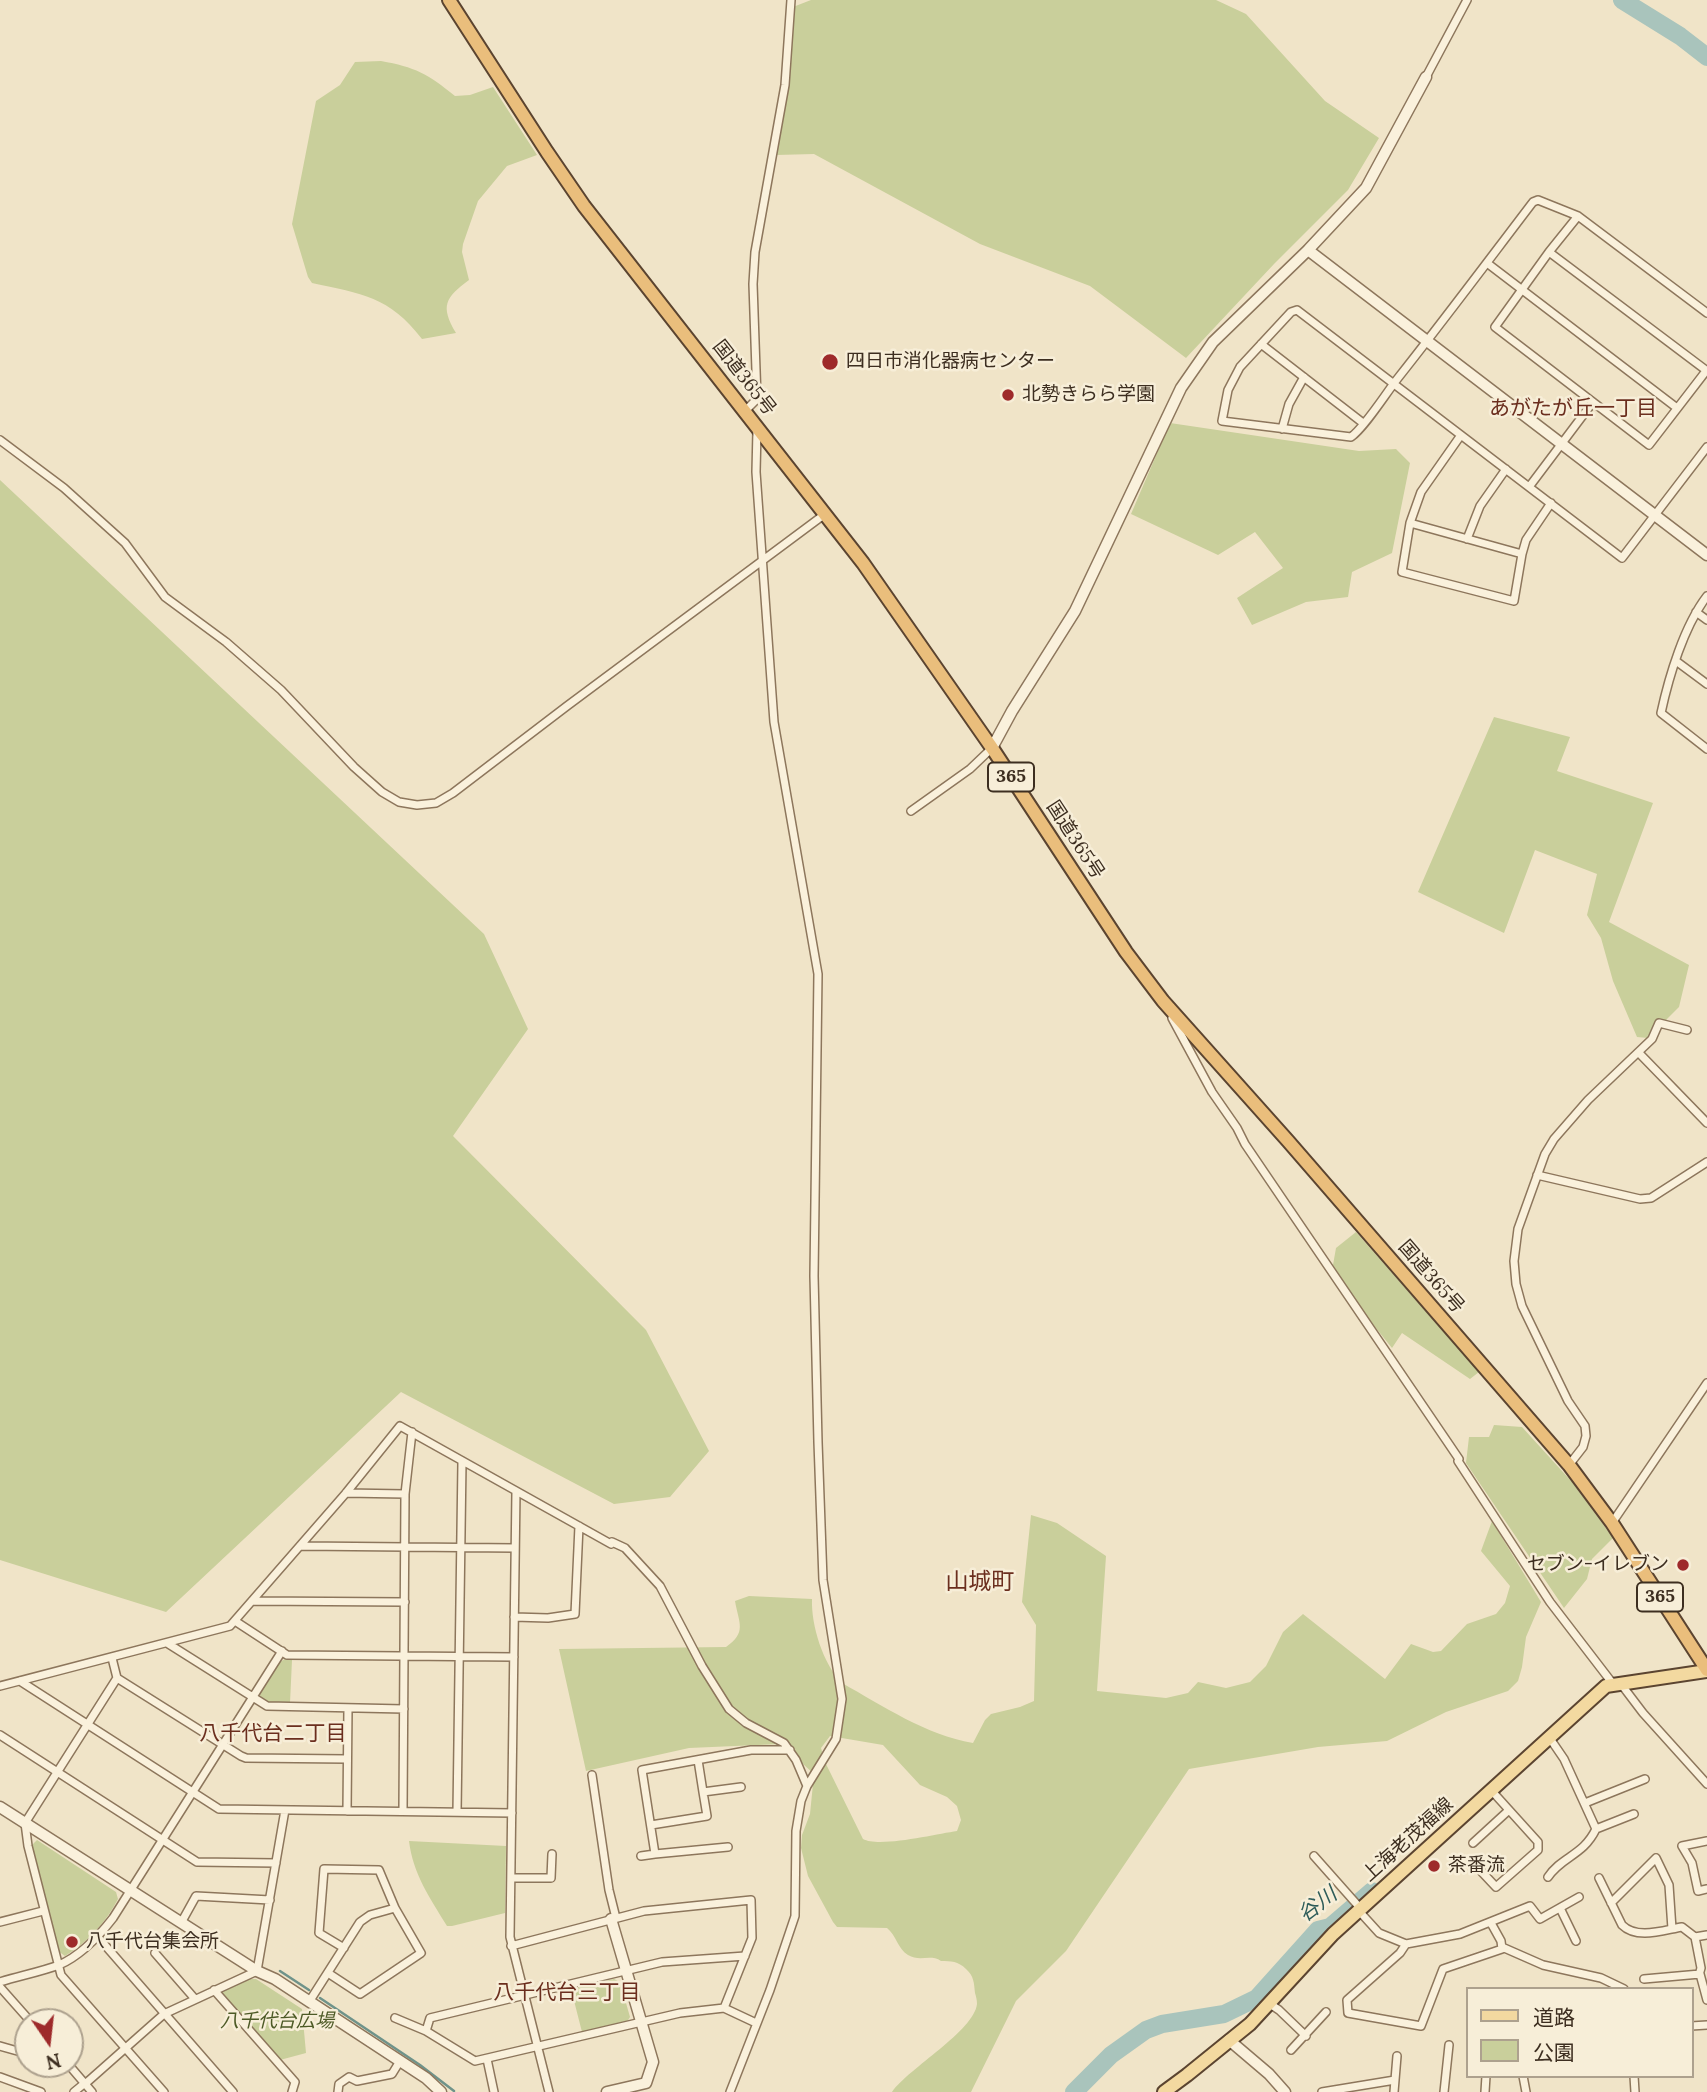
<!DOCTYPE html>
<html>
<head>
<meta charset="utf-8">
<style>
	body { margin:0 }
	#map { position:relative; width:1707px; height:2092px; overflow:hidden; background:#f0e4c8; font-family:Lora,"Noto Sans JP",serif }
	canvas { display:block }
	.legend { position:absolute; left:1466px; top:1987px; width:228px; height:91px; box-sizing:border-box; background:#f7eed8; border:2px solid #ada18e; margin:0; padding:9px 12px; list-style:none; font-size:21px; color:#3d2e20 }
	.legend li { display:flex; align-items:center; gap:14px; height:35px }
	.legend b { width:35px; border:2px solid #ada18e }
	.north { position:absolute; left:14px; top:2008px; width:70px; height:70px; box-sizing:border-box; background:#f7eed8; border:2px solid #ada18e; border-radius:50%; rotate:166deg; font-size:19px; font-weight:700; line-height:28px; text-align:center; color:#3d2e20 }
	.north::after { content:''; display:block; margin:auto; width:24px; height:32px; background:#9e2a2b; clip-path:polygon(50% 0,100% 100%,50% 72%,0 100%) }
</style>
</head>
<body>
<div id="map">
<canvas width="1707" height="2092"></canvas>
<ul class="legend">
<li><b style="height:9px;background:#f3d9a0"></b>道路</li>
<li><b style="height:19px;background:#c9cf9b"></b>公園</li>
</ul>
<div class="north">N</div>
</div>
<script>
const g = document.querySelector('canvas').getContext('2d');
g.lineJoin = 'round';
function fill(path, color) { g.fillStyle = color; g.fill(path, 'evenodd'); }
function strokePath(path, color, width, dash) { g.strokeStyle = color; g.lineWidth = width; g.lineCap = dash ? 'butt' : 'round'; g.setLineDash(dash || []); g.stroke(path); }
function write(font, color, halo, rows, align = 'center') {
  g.font = font + ' Lora,"Noto Sans JP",serif'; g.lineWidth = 5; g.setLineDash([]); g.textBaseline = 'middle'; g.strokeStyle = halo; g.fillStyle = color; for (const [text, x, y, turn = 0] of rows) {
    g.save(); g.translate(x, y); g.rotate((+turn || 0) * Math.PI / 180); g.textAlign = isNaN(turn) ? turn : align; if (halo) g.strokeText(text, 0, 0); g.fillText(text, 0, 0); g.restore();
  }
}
const green = new Path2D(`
	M811 0H1216L1246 14 1325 101 1379 138 1348 190 1274 264 1186 358 1090 286 980 244 814 154 776 155 793 7Z
	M381 61C415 67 428 74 455 96L470 95 493 87 537 155 507 166 478 201 463 244 462 252 469 280C445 298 440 306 456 333L422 339C389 296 362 294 312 283L308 277 292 224 316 101 340 85 355 62Z
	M1170 423 1359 451 1396 449 1410 463 1392 553 1352 572 1348 597 1306 602 1252 625 1237 598 1283 568 1255 532 1218 555 1131 514Z
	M0 480 484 934 528 1029 453 1136 646 1330 709 1451 670 1497 614 1504 401 1392 166 1612 0 1560Z
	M1494 717 1570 737 1557 771 1653 803 1609 922 1689 965 1679 1007 1648 1038 1637 1037 1613 981 1601 938 1587 915 1597 874 1535 850 1504 933 1418 892Z
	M1356 1232 1479 1372 1470 1379 1402 1333 1392 1348 1358 1306 1333 1265 1336 1248Z
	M1494 1425 1522 1427 1572 1482 1613 1538 1592 1559 1587 1579 1564 1608 1466 1463 1469 1437H1489Z
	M1031 1515 1057 1523 1106 1556 1097 1691 1166 1698 1188 1693 1198 1682 1226 1688 1250 1682 1266 1666 1283 1632 1303 1614 1385 1679 1411 1644 1433 1652 1441 1651 1467 1624 1496 1614 1505 1603 1510 1586 1481 1551 1492 1521 1541 1602 1526 1637 1522 1667 1518 1681 1508 1691 1446 1712 1387 1741 1318 1747 1189 1769 1066 1951 1016 2001 971 2092H892C909 2068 974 2031 977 2004 977 2000 976 1996 975 1993 974 1983 974 1976 966 1969 958 1961 951 1961 941 1961 931 1954 919 1962 908 1955 898 1949 896 1935 887 1928L837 1927 833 1922 808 1876 801 1848 802 1835 810 1814 814 1774 781 1744 689 1748 586 1771 559 1649 726 1647C747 1632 739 1624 735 1601L749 1596 812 1599C811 1625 823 1664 842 1683 883 1706 926 1735 973 1743L985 1720 991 1714 1020 1707 1034 1701 1036 1625 1022 1602ZM830 1736 883 1745 920 1785 947 1797 957 1806 961 1820 957 1831C936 1834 879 1848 863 1839L825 1762 821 1748Z
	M285 1659 292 1660 290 1703H267L260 1699 259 1694 278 1663Z
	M37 1840 116 1892 118 1899C106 1922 88 1942 65 1956L58 1951 32 1845Z
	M409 1841 506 1846 505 1913 452 1926H447C430 1898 413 1874 409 1841Z
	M248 1979H256L302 2009 306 2053 280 2060 221 1993V1991Z
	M614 1979 620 1982 630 2017 627 2022 582 2032 571 1989Z`);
const stream = new Path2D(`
	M280 1971 309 1990
	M320 1998 420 2065 454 2091`);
const river = new Path2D(`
	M1622 0 1680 36 1707 57
	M1074 2092 1111 2055 1146 2030 1162 2024 1224 2014 1257 1998 1318 1930 1330 1927 1372 1891`);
const minor = new Path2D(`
	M1426 77 1467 0
	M1578 216 1549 252 1495 327 1649 445 1706 371
	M1549 252 1707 371
	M1487 263 1677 408
	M1707 313 1578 216 1538 200 1533 202C1488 261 1444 320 1398 378 1386 393 1365 427 1351 437L1222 421 1228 390 1240 367 1291 312 1297 310 1622 558 1707 447
	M1261 344 1363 423
	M745 411 757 399 753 284 755 252 785 85 791 0
	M1282 429 1289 404 1304 377
	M757 430 756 472 774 722 818 974 814 1276 818 1442 823 1580 842 1699 836 1739 807 1786
	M1461 435 1421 492 1410 523 1402 572 1514 601 1522 554 1526 540 1551 503
	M0 440 64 488 125 543 165 597 226 642 281 690 354 767 382 792 399 802 417 805 436 803 453 793 567 706 825 514
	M1529 487 1593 402
	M1410 523 1522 554
	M1467 539 1480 506 1506 469
	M1707 596C1684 626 1669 676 1661 713L1707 749
	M1696 612 1707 620
	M1676 661 1707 684
	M911 811 970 769 992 748
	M1172 1018 1212 1092 1237 1128 1245 1144 1459 1459 1458 1461 1550 1602 1613 1684
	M1639 1053 1707 1123
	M1537 1175 1640 1199 1651 1198 1707 1162
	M1569 1465 1583 1447 1586 1436 1585 1426 1568 1401 1522 1306 1516 1284 1514 1261 1518 1229 1545 1154 1554 1139 1588 1100 1652 1039 1659 1023 1687 1030
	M516 1491 510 1937 549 2092
	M346 1493 405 1494
	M1612 1523 1707 1383
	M300 1546 515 1548
	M252 1601 405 1602
	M514 1617 548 1618 575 1614 579 1526
	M235 1621 287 1655 514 1657
	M167 1643 267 1706 404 1709
	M112 1658 117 1678 241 1756 246 1758 347 1759
	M117 1678 25 1823 28 1846 61 1975 164 2092
	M20 1681 219 1809 512 1813
	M1621 1684 1643 1713 1707 1784
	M0 1686 230 1626 346 1493 400 1426 611 1544 612 1542 625 1548 660 1586 702 1666 729 1709 746 1723 784 1743 796 1760 807 1786 801 1801 796 1831 795 1916 770 1990 730 2092
	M0 1735 197 1862 276 1863
	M1549 1737 1564 1759 1596 1829
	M698 1760 703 1792
	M592 1775 609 1890 616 1918
	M1585 1803 1645 1779
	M347 1811 348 1708
	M403 1811 405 1494 412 1432
	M457 1812 462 1462
	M651 1825 707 1816 703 1792 741 1787
	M1707 1841 1682 1846 1692 1863 1698 1891 1707 1889
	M1473 1843 1509 1810
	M655 1854 728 1847
	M641 1856 655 1854 642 1770 751 1750H790
	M1314 1856 1361 1909
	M1480 1870 1496 1887 1538 1850V1842L1491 1790
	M1548 1877C1562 1856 1583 1856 1596 1829L1634 1814
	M511 1878H551L552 1854
	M1599 1878 1622 1925C1637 1940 1664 1930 1682 1927L1695 1937 1707 1935
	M1611 1903 1656 1858 1669 1885 1672 1929
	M1560 1908 1576 1941
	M1359 1911 1379 1933 1406 1944 1460 1934 1530 1906 1540 1919 1579 1897
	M0 1922 43 1911
	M181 1923 196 1896 270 1900
	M97 1936 233 2092
	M1695 1937 1701 1968 1699 1975
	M1406 1944 1400 1953 1347 2000 1348 2013 1421 2026 1443 1969 1502 1949 1501 1941 1491 1923
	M511 1946 644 1911 751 1900 752 1938 724 2008
	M1502 1947 1543 1965 1601 1978 1624 1989
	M344 1948 319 1933 324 1869 379 1870 395 1908
	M155 1953 195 1999
	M745 1956 662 1962 430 2018 426 2031 475 2061 680 2013 724 2008 756 2023
	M1644 1979 1700 1974 1707 2000
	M0 1982C19 1976 40 1972 59 1965 80 1956 99 1936 113 1918L282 1651
	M0 1987 31 2022
	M214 1990 295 2082 292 2092
	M309 2002 360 1922 370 1915 395 1908 421 1953 360 1994 328 1973
	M1270 2004 1279 2010 1306 2036
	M395 2018 426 2031
	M1691 2026 1707 2025
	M0 2046 28 2054
	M1291 2050 1326 2012
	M487 2059 494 2092
	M68 2064 92 2092
	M1523 2076 1526 2092
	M1634 2076 1635 2092
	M0 2077 41 2092
	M85 2084 164 2014 257 1971 285 1810
	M74 2092 85 2083
	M338 2092 339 2084 349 2077 357 2081 392 2074 400 2061
	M1322 2092 1395 2080
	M1394 2092 1397 2056
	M1444 2092 1449 2045
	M1485 2092 1486 2076`);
const tertiary = new Path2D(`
	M1308 250 1707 555
	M992 748 1012 711 1075 611 1181 388 1213 342 1308 250 1366 188 1426 77
	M0 1807 257 1971 275 1979 426 2078 441 2092
	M1229 2040 1269 2074 1285 2092
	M607 2092 646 2083 653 2062 611 1919`);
const primary = new Path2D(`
	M1164 2092 1187 2075 1250 2024 1333 1934 1606 1686 1707 1671`);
const trunk = new Path2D(`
	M449 0 547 152 584 206 863 563 992 748 1126 952 1163 1001 1288 1141 1569 1465 1612 1523 1707 1670`);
const markers = [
	[830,362,9,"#9e2a2b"],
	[1008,395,7,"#9e2a2b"],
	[1683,1565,7,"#9e2a2b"],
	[1434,1866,7,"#9e2a2b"],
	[72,1942,7,"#9e2a2b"]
];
const shields = [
	[1011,777,46],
	[1660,1597,46]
];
const shieldNames = [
	["365",1011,777],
	["365",1660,1597]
];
const poiNames = [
	["四日市消化器病センター",846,362],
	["北勢きらら学園",1022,395],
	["セブン-イレブン",1669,1565,"right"],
	["茶番流",1448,1866],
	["八千代台集会所",86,1942]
];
const streetNames = [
	["国道365号",744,378,52],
	["国道365号",1075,840,57],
	["国道365号",1431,1277,49],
	["上海老茂福線",1408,1840,-42]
];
const parkNames = [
	["八千代台広場",277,2022]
];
const neighbourhoodNames = [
	["あがたが丘一丁目",1573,409],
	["八千代台二丁目",273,1734],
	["八千代台三丁目",567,1993]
];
const waterNames = [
	["谷川",1318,1905,-37]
];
const quarterNames = [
	["山城町",980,1582]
];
fill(green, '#c9cf9b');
strokePath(stream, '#6f938a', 2.5);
strokePath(river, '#a9c4bc', 18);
strokePath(minor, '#8d765c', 10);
strokePath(tertiary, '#8d765c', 13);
strokePath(primary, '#5b4430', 16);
strokePath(trunk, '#5b4430', 16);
strokePath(minor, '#faf1dc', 7);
strokePath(tertiary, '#faf1dc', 10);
strokePath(primary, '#f3d9a0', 12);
strokePath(trunk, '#eabe7c', 12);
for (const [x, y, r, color] of markers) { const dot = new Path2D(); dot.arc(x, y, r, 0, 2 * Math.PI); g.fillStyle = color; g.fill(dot); strokePath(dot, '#f7eed8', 2.5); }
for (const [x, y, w] of shields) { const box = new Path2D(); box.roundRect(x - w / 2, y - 14.5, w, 29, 5); g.fillStyle = '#f7eed8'; g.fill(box); strokePath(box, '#3d2e20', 2); }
write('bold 18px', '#3d2e20', null, shieldNames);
write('19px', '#3d2e20', '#f7eed8', poiNames, 'left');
write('19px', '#3d2e20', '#f7eed8', streetNames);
write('italic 19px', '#4d5a26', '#f7eed8', parkNames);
write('21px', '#6b2e1e', '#f7eed8', neighbourhoodNames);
write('italic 21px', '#2f5d5a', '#f7eed8', waterNames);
write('23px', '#6b2e1e', '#f7eed8', quarterNames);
</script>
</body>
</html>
